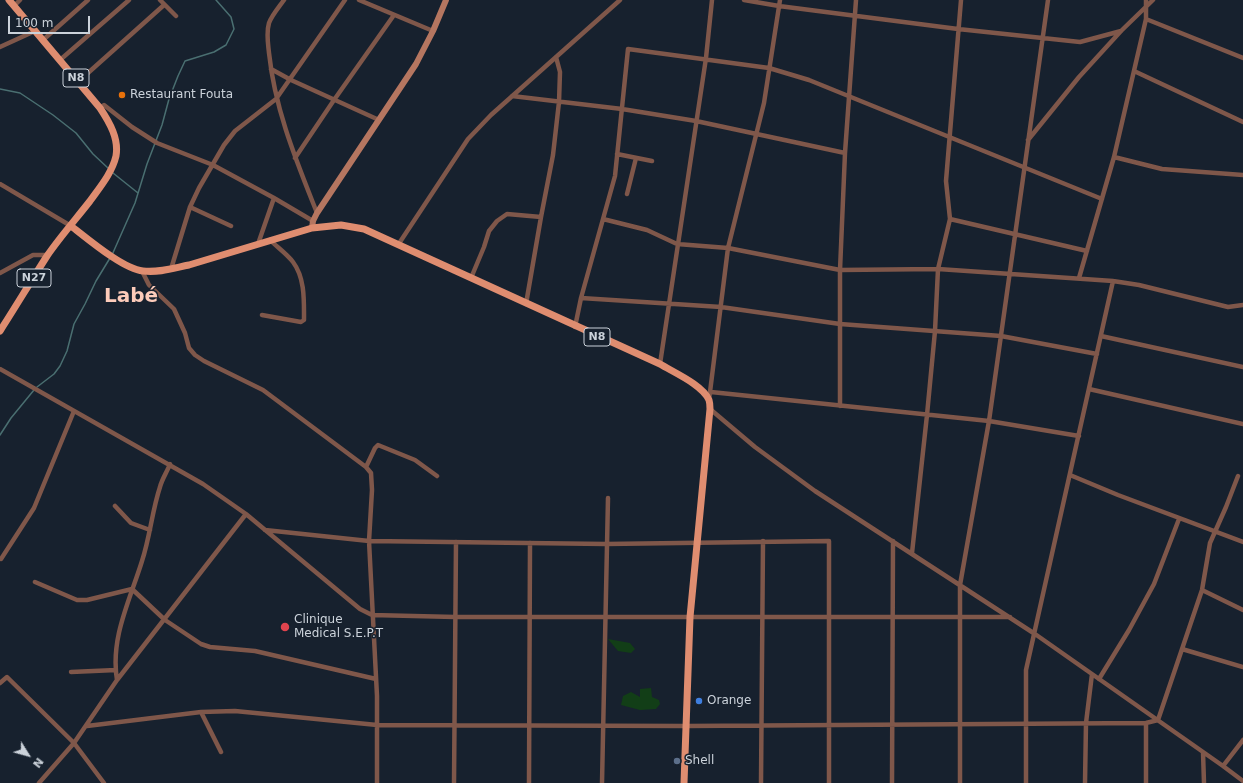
<!DOCTYPE html>
<html>
<head>
<meta charset="utf-8">
<style>
	body { margin:0 }
	#map { position:relative; width:1243px; height:783px; overflow:hidden; background:#17212e; font-family:"DejaVu Sans",sans-serif }
	canvas { display:block }
	.north { position:absolute; left:8px; top:735px; width:40px; height:40px; -webkit-text-stroke:3px #17212e; paint-order:stroke; rotate:127deg; font-size:11px; font-weight:700; line-height:16px; text-align:center; color:#cbd2da }
	.north::after { content:''; display:block; margin:auto; width:14px; height:18px; background:#cbd2da; clip-path:polygon(50% 0,100% 100%,50% 72%,0 100%) }
	.scale { position:absolute; left:8px; top:16px; width:82px; height:18px; box-sizing:border-box; border:2px solid #cbd2da; border-top:0; padding-left:5px; font-size:12px; line-height:14px; white-space:nowrap; color:#cbd2da; -webkit-text-stroke:3px #17212e; paint-order:stroke }
</style>
</head>
<body>
<div id="map">
<canvas width="1243" height="783"></canvas>
<div class="north">N</div>
<div class="scale">100 m</div>
</div>
<script>
const g = document.querySelector('canvas').getContext('2d');
g.lineJoin = 'round';
function fill(path, color) { g.fillStyle = color; g.fill(path, 'evenodd'); }
function strokePath(path, color, width, dash) { g.strokeStyle = color; g.lineWidth = width; g.lineCap = dash ? 'butt' : 'round'; g.setLineDash(dash || []); g.stroke(path); }
function write(font, color, halo, rows, align = 'center') {
  g.font = font + ' "DejaVu Sans",sans-serif'; g.lineWidth = 3; g.setLineDash([]); g.textBaseline = 'middle'; g.strokeStyle = halo; g.fillStyle = color; for (const [text, x, y, turn = 0] of rows) {
    g.save(); g.translate(x, y); g.rotate((+turn || 0) * Math.PI / 180); g.textAlign = isNaN(turn) ? turn : align; if (halo) g.strokeText(text, 0, 0); g.fillText(text, 0, 0); g.restore();
  }
}
const green = new Path2D(`
	M608 639 630 643 635 649 631 653 618 651Z
	M651 688 652 697 659 700 660 704 656 709 640 710 621 705 623 696 631 692 640 697V689Z`);
const stream = new Path2D(`
	M0 89 20 93 53 115 76 133 93 154 109 169
	M113 173 138 193
	M112 255 135 203 147 164 162 125 169 99 178 76 185 61 214 52 226 45 234 29 231 17 216 0
	M37 387 54 374 60 366 67 351 74 324 85 304 96 281 110 258
	M0 435 11 418 34 390`);
const street = new Path2D(`
	M160 0 176 16
	M284 0C279 7 272 15 269 23 266 33 268 43 269 53 275 110 296 160 317 213
	M359 0 433 31
	M744 0 779 6 958 29 1080 42 1121 31
	M14 6 20 0
	M1146 19 1243 58
	M43 40 88 0
	M0 47 35 31
	M60 60 129 0
	M271 69 291 80 379 120
	M1134 71 1243 122
	M79 81 164 5
	M512 96 622 109 696 121 845 153
	M100 108 104 105 132 127 157 143 213 165 274 198 313 221
	M1028 140 1079 77 1121 31 1153 0
	M617 154 652 161
	M1114 157 1162 169 1243 175
	M295 158 334 100 394 15
	M0 184 71 226
	M627 194 636 158
	M190 207 231 226
	M603 219 647 230 677 244 728 248 840 270 938 269 1113 281 1139 285 1228 307 1243 305
	M950 219 1087 251
	M258 244 274 198
	M398 245 468 139 491 115 620 0
	M171 269 190 207 199 188 224 145 235 131 276 99 345 0
	M142 271 149 285 174 309 185 333 189 348 195 355 204 361 263 390 366 467 371 473 372 490 369 541 377 696V783
	M0 273 33 255H48
	M471 278 484 247 489 231 497 221 507 214 541 217
	M1079 278 1114 157 1146 19V0
	M581 298 721 307 840 324 1001 336 1097 354
	M526 304 541 217 553 155 559 102 560 72 556 57
	M262 315 301 322 304 320C304 300 305 278 293 262 287 254 277 247 270 240
	M575 327 581 298 615 176 628 49 769 68 809 80 1102 199
	M1101 336 1243 367
	M660 364 706 58 712 0
	M0 369 203 484 246 514 360 609 372 615 455 617H1010
	M1089 389 1243 424
	M711 392 989 421 1079 436
	M709 400 728 248 764 103 780 0
	M840 406V270L845 153 856 0
	M710 409 755 447 815 491 1035 634 1223 766 1243 781
	M366 467 375 448 378 445 415 460 437 476
	M1070 475 1118 495 1243 542
	M115 506 131 523 150 530
	M265 530 369 541 606 544 829 541V783
	M912 553 927 415 935 331 938 269 950 219 946 181 961 0
	M1 559 34 508 74 411
	M35 582 77 600H87L132 589 165 620 201 644 210 647 255 651 376 679
	M1202 590 1243 610
	M1182 649 1243 667
	M71 672 116 670
	M1099 679 1129 630 1154 584 1179 519
	M117 680C110 638 130 600 142 561 150 537 152 511 160 487 162 479 167 472 170 464
	M0 683 7 677 74 743 104 783
	M201 712 221 752
	M1146 723V783
	M87 726 201 712 235 711 377 725 686 726 1146 723 1158 720 1202 590 1210 543 1226 507 1238 476
	M1203 752 1204 783
	M1223 766 1243 740
	M39 783 74 743 117 680 246 514
	M454 783 456 542
	M529 783 530 543
	M602 783 608 498
	M761 783 763 541
	M892 783 893 541
	M960 783V585L989 421 1048 0
	M1026 783V670L1113 281
	M1085 783 1086 723 1092 674`);
const secondary = new Path2D(`
	M312 228 313 221 317 213 416 64 433 31 446 0`);
const primary = new Path2D(`
	M71 226C88 239 123 269 143 271 159 273 174 268 189 265L312 228 341 225 364 229 660 364C673 372 703 385 709 400 710 403 710 406 710 409L690 617 684 783
	M0 331C16 306 31 281 47 256 60 237 76 219 90 201 100 187 112 173 116 156 119 139 110 123 100 108L9 0`);
const markers = [
	[122,95,4,"#e8710a"],
	[285,627,5,"#e0444e"],
	[699,701,4,"#3f7fe0"],
	[677,761,4,"#5c6f8a"]
];
const shields = [
	[76,78,26],
	[34,278,34],
	[597,337,26]
];
const shieldNames = [
	["N8",76,78],
	["N27",34,278],
	["N8",597,337]
];
const poiNames = [
	["Restaurant Fouta",130,95],
	["Clinique",294,620],
	["Medical S.E.P.T",294,634],
	["Orange",707,701],
	["Shell",685,761]
];
const townNames = [
	["Labé",131,297]
];
fill(green, '#123e17');
strokePath(stream, '#4a6f71', 1.5);
strokePath(street, '#7f574a', 4.5);
strokePath(secondary, '#b57660', 6);
strokePath(primary, '#df8d70', 7);
for (const [x, y, r, color] of markers) { const dot = new Path2D(); dot.arc(x, y, r, 0, 2 * Math.PI); g.fillStyle = color; g.fill(dot); strokePath(dot, '#17212e', 1.5); }
for (const [x, y, w] of shields) { const box = new Path2D(); box.roundRect(x - w / 2, y - 9, w, 18, 3); g.fillStyle = '#17212e'; g.fill(box); strokePath(box, '#cbd2da', 1); }
write('bold 11px', '#cbd2da', null, shieldNames);
write('12px', '#cbd2da', '#17212e', poiNames, 'left');
write('bold 20px', '#fccbba', '#17212e', townNames);
</script>
</body>
</html>
